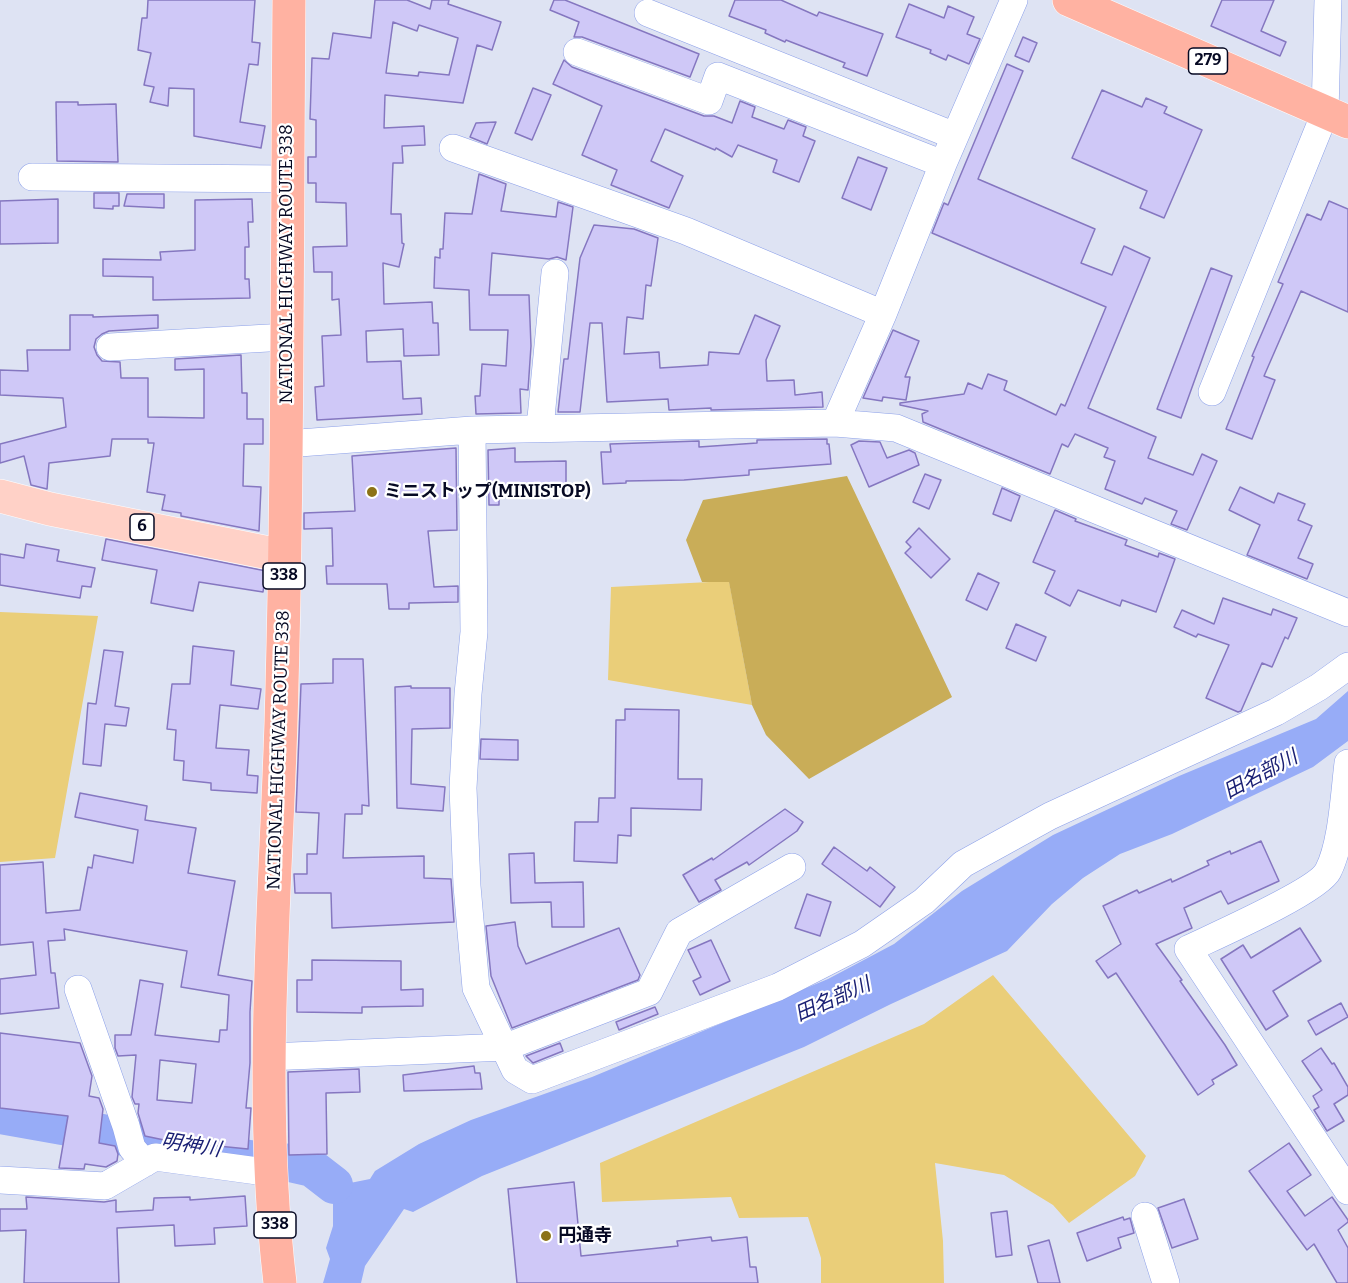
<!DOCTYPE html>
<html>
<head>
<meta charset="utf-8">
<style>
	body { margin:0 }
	canvas { display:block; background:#dee3f3 }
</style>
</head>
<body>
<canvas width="1348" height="1283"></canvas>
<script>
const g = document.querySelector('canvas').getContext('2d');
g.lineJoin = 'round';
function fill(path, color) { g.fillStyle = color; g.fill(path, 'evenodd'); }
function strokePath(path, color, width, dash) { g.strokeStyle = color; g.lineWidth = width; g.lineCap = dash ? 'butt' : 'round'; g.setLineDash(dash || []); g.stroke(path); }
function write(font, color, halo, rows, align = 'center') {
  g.font = font + ' Bitter,"Noto Sans JP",serif'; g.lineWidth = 4.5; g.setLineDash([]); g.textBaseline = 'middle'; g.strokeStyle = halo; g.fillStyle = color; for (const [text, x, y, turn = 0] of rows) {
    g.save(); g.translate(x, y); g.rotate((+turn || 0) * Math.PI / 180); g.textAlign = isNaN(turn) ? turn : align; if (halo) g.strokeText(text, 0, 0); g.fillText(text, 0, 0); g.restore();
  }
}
const green = new Path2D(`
	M729 581 752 705 608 680 611 587Z
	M0 612 98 616 55 858 0 862Z
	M993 975 1146 1156 1135 1176 1069 1223 1053 1205 1004 1175 935 1163 943 1241 944 1283H821V1258L808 1217 739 1218 731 1197 602 1202 600 1163 924 1024Z`);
const forest = new Path2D(`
	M847 476 952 697 809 779 766 735 752 705 729 582H702L686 540 703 500Z`);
const water = new Path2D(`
	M1348 691V741L1313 767 1172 834 1120 854 1083 878 1052 904 1007 951 891 1004 804 1047 482 1176 413 1212 404 1209 365 1266 361 1283H323L330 1259 326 1248 333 1226V1201L324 1186 311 1174 290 1169 292 1157 334 1170 345 1184 370 1179 375 1171 419 1144 471 1120 592 1077 828 979 894 944 962 891 1053 835 1179 776 1316 719Z`);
const river = new Path2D(`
	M0 1115 249 1159 290 1163 312 1168 334 1185`);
const building = new Path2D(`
	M148 0H255L252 42 260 43 258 65 249 64 240 122 265 126 261 148 194 136V89L169 88 168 106 150 102 154 87 144 85 151 53 138 50 142 18H147Z
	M375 0H407L430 9 432 0H449L448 4 501 22 492 50 477 45 463 103 385 95 384 128 424 126 425 145 402 146 403 163H393L391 214H401L402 243 404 244 399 267 383 263 384 304 432 302 433 323H438L439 355 404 356 403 329 366 331 367 362 401 361 403 399 421 398 422 414 317 420 315 387 324 386 322 336 341 335 339 299 332 300V272H314L313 247 347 246 346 203 316 202V183H308V157H316V120L310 119 312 58 329 59 333 33 371 38ZM393 22 417 31 419 25 458 38 449 75 419 72 418 76 386 73Z
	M554 0H565L699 54 690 77 582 37H574L579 22 550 10Z
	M735 0H781L817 16 819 12 883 34 867 76 843 67 845 63 786 40 785 42 765 33 766 30 729 16Z
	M1222 0H1274L1261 31 1286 42 1280 56 1211 26Z
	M909 4 944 18 948 6 974 17 967 34 980 39 969 64 948 55 946 60 930 53 931 50 896 37Z
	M1023 37 1037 43 1029 62 1015 56Z
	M564 60 572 67 704 116H714L732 123 740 101 755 107 752 117 784 129 788 120 806 127 803 136 815 141 799 182 773 172 777 160 738 145 732 157 716 148 715 150 665 129 651 161 683 176 669 208 611 185 617 170 582 155 602 106 553 84Z
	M1007 64 1023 71 978 179 1095 229 1081 263 1112 275 1124 246 1150 258 1088 408 1156 437 1148 458 1193 475 1202 454 1217 461 1187 530 1171 524 1177 511 1145 498 1142 504 1105 489 1115 461 1104 457 1108 448 1075 434 1068 447 1062 444 1050 474 923 422 922 414 928 411 900 405V403L964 394 968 383 982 389 988 374 1007 381 1004 390 1056 415 1061 404 1065 406 1106 307 932 233 944 203 948 205Z
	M533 88 551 95 532 140 515 133Z
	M1102 90 1142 107 1146 98 1167 107 1164 113 1202 130 1164 218 1140 208 1147 191 1072 158Z
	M56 102H78V105L116 104 118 162 57 161Z
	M496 122 487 144 470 137 476 123Z
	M858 157 887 168 871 210 842 198Z
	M479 174 506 184 501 211 556 217 558 202 573 207 566 260 557 257 549 259 492 253 489 295H529L531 346 528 390 520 389 521 413 476 414 475 396H480L482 364 506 366 508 330H470L469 290 434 288 435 257 440 258V249H443L445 213 472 214Z
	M94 193H119V206H113V209L94 208Z
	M127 194H164V208L124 206Z
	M58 199V243L0 244V201Z
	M252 199 253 222H248L249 247H245V279H249L250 298 153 300V277L103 276V259L161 260 160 252 195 250V200Z
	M1329 201 1348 209V312L1301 291 1264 376 1275 380 1252 439 1226 429 1254 357 1252 356 1283 284 1278 282 1307 214 1321 220Z
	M594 225 634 229 658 238 651 286 646 285 643 319 627 317 624 354 659 352 660 368 708 365 709 352 739 354 755 315 780 326 766 360 767 381 794 380 795 395 822 392 823 407 711 410V408L669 410 668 399 607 402 602 323H590L580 412H558L564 359H568L580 258Z
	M1211 268 1232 276 1181 418 1157 409Z
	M70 315H93V317L158 315V328L109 331 102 334 96 339 94 347 97 355 102 361 120 362 121 378H148V417L204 418V369L175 370V359L241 355 242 393H247V419H263V444H244L243 486 261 487 259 531 181 516V513L162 510 165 495 147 492 154 443H148V439H112L110 456 49 463 47 489 31 485 24 456 0 463V444L66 427 63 398 0 395V370L28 371 27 350H70Z
	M893 330 919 341 905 377H910L906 400 883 397 882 401 863 398Z
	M827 439V444H829L831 464 749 470V475L684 480 626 481V483L603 484 601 452H611L610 444 699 441V447L757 443V440Z
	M859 441 880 442 887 458 909 450 915 453 919 465 869 487 851 445Z
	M456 448 457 530 428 531 434 587 458 586V602L409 603V609H389L387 584H327L326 566H333L332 528 304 529V513L355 511 352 456Z
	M515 448V462L566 461V487L517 488V492L499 493V505H489L488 450Z
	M925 474 941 480 929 509 913 502Z
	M1240 487 1274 503 1278 493 1305 504 1298 520 1312 526 1298 558 1313 564 1307 579 1247 555 1260 525 1229 510Z
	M1002 488 1020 496 1011 521 993 514Z
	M1055 510 1076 519 1075 521 1127 540 1125 545 1158 557 1159 553 1175 559 1156 612 1122 600 1120 606 1078 590 1070 606 1045 593 1055 571 1033 562Z
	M919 528 950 559 931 578 905 553 911 547 906 542Z
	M106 539 266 571 263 592 199 582 193 611 151 603 157 570 102 560Z
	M26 544 59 550 57 561 95 568 91 587 82 586 80 598 0 585V554L24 558Z
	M978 573 999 583 987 610 966 600Z
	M1223 598 1271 615 1273 609 1297 618 1288 639 1285 637 1272 667 1262 663 1241 711 1238 712 1206 698 1229 645 1198 634 1196 637 1174 627 1182 610 1214 624Z
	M1016 624 1046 637 1036 661 1006 648Z
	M193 646 234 651 231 685 261 689 258 709 220 705 216 748 249 750 247 775 258 776 257 793 211 790V783L183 780 184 761 174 760 176 730 167 729 172 684H190Z
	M104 650 123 652 115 706 129 708 126 726 105 724 101 766 83 764 88 703 96 704Z
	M333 659H363L369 806 362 805V814H345L343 858 424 856V878L451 879 454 922 332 928 331 893H295L294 874H307V854H317L319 813 296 812 301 684 333 683Z
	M411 686V688H450V728L412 729 411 784 445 787 443 811 397 808 395 687Z
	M625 709 679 710 678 779H702L701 810 631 808V836L618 835 617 863 574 861 575 822H598L599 798H615L616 720H625Z
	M481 739 518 740V760L480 759Z
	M80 793 147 806 145 820 196 828 188 873 235 881 218 975 252 981 250 1012V1063L246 1108H251L248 1149 188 1143V1145L145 1136 138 1113 139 1104H135L132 1097 136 1055 118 1056 115 1048V1035H131L140 980 163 984 155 1035 219 1042 220 1030H227L229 995 181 987 187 951 64 929 65 940 48 941 51 973H55L59 1008 0 1014V979L36 975 33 942 0 945V865L43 862 46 913 80 910 88 867 92 868 94 855 133 863 138 830 75 817ZM160 1060 196 1064 192 1103 157 1100Z
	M785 809 803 822 797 831 749 865 747 862 715 880 721 890 699 902 683 875 712 858 713 860Z
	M1261 841 1279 881 1228 904 1221 891 1184 908 1192 928 1156 944 1182 980 1180 981 1225 1045 1237 1065 1212 1080 1214 1084 1198 1095 1116 973 1108 978 1096 961 1121 944 1103 906 1137 890 1139 893 1171 879 1172 882 1209 865 1207 861 1230 851 1231 854Z
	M834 847 867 871 870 867 895 887 880 907 822 864Z
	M534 853 535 883 583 882 584 927H552L551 902 511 903 509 854Z
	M807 894 831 902 820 936 795 928Z
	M515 922 518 946 526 964 619 928 640 975 638 980 512 1028 491 976 486 926Z
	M1300 928 1321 961 1273 991 1288 1016 1266 1030 1221 959 1243 945 1251 958Z
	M711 940 730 981 700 995 693 981 701 977 688 950Z
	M312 960 401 961V990L423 989V1006L362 1007V1013L297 1012V980H312Z
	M1341 1003 1348 1017 1316 1035 1308 1021Z
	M655 1007 658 1014 619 1030 616 1022Z
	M0 1033 80 1043 92 1076 89 1096 99 1098 103 1109 99 1143 115 1146 118 1154 117 1161 106 1167 85 1164 84 1169 59 1168 68 1116 0 1108Z
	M560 1043 563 1051 533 1063 526 1056Z
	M1321 1048 1332 1064 1334 1063 1348 1087V1095L1334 1104 1344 1121 1327 1131 1314 1110 1319 1107 1313 1096 1322 1090 1302 1061Z
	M474 1066 475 1073H480L482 1089 404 1091 403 1075Z
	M359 1069 360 1092 326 1093 327 1154 289 1155 288 1072Z
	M1289 1143 1311 1175 1287 1191 1305 1216 1332 1197 1348 1220V1222L1338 1230 1348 1248V1283H1337L1314 1244 1307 1250 1249 1171Z
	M574 1182 581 1256 678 1246 677 1241 711 1237 712 1241 747 1237 750 1267H756L758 1283H517L508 1189Z
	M245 1196 247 1226 214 1228 215 1244 175 1246 174 1225 117 1228 119 1283H24L26 1230 0 1231V1209H27L26 1197 104 1202 116 1200V1212L153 1210 154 1198 190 1197V1200Z
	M1184 1199 1198 1239 1172 1248 1158 1208Z
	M1007 1211 1012 1255 996 1257 991 1213Z
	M1123 1217 1124 1220 1130 1218 1134 1233 1118 1238 1121 1248 1087 1261 1077 1233Z
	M1049 1240 1052 1251 1060 1283H1038L1028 1246Z`);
const minor = new Path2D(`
	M648 13 955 136
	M577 52 709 101 718 76 943 164
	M453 148 686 231 883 314
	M32 177 288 179
	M110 347 286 337
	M1212 392 1325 113 1328 0
	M835 423 883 314 943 164 1014 0
	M540 428 555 273
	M472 430 474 632 468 694 463 788 467 886 476 988 515 1070 532 1080 778 987 862 944 924 901 963 864 1050 816 1276 712 1319 687 1348 666
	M286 444 472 430 835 423 896 428 1348 613
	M1348 763C1344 795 1342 844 1328 871 1318 891 1213 937 1188 949L1348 1191
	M78 989 126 1126 132 1148 145 1163
	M268 1057 506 1047 649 992 679 932 792 867
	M0 1180 105 1186 155 1157 272 1173
	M1145 1216 1166 1283`);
const major = new Path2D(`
	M0 496 50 509 284 556`);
const highway = new Path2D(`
	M1069 0 1348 122
	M280 1283C258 1097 275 909 281 722 288 482 287 241 289 0`);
const markers = [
	[372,492,6,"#8c7216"],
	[546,1236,6,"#8c7216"]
];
const shields = [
	[1208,61,39],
	[142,527,24],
	[284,576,42],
	[275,1225,42]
];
const shieldNames = [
	["279",1208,61],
	["6",142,527],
	["338",284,576],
	["338",275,1225]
];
const streetNames = [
	["NATIONAL HIGHWAY ROUTE 338",287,264,-90],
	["NATIONAL HIGHWAY ROUTE 338",279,750,-88]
];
const poiNames = [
	["ミニストップ(MINISTOP)",384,492],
	["円通寺",558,1236]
];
const waterNames = [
	["田名部川",1261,775,-28],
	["田名部川",833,1000,-24],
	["明神川",191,1146,9]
];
fill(green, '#eace79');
fill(forest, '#c9ad58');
fill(water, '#97acf7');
strokePath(river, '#97acf7', 38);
fill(building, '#cfc8f7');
strokePath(building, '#8577c0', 1.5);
strokePath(minor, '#8ca0e9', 28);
strokePath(major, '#fff', 34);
strokePath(highway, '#fff', 34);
strokePath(minor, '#fff', 27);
strokePath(major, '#ffd1c7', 33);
strokePath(highway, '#ffb2a2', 33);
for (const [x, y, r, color] of markers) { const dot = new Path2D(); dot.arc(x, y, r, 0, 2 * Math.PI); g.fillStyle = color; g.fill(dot); strokePath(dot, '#fff', 2); }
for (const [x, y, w] of shields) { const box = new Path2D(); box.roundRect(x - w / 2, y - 13, w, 26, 4.5); g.fillStyle = '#fff'; g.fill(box); strokePath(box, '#060923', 1.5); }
write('bold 16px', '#060923', null, shieldNames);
write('18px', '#060923', '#fff', streetNames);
write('bold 18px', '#060923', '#fff', poiNames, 'left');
write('italic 20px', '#1a2074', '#fff', waterNames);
</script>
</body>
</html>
